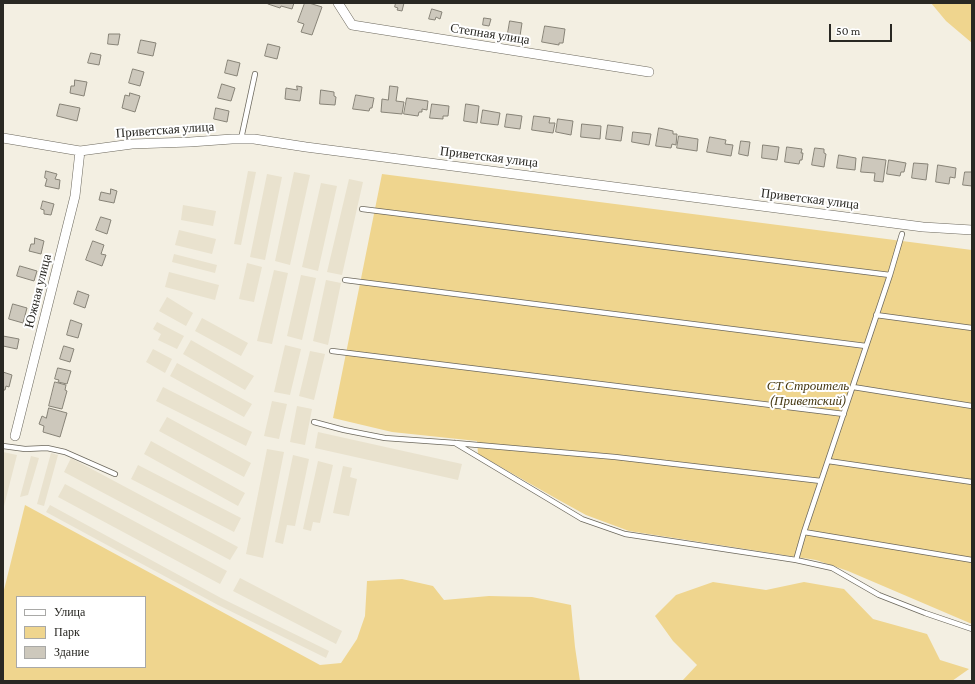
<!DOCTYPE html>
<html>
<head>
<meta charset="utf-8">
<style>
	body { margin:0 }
	#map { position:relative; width:975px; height:684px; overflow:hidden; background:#f3efe2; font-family:"Crimson Pro",serif }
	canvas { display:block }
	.frame { position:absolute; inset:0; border:4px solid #292823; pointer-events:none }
	.legend { position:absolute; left:16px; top:596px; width:130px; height:72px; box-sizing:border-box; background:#fff; border:1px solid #a9a9a7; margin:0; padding:5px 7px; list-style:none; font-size:12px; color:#292823 }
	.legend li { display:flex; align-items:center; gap:8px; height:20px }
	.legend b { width:20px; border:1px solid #a9a9a7 }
	.scale { position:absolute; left:829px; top:24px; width:63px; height:18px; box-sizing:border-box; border:2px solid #292823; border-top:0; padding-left:5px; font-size:12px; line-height:14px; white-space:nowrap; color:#292823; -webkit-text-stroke:3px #fff; paint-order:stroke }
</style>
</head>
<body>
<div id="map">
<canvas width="975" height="684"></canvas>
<div class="frame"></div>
<ul class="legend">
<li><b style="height:5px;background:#fff"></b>Улица</li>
<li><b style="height:11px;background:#efd58e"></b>Парк</li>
<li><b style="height:11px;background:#cdc8bc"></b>Здание</li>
</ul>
<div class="scale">50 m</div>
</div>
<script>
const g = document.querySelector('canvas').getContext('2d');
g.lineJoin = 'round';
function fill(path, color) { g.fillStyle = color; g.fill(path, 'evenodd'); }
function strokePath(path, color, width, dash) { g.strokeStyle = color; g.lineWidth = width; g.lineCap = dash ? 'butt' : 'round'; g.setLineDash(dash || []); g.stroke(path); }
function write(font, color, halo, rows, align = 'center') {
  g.font = font + ' "Crimson Pro",serif'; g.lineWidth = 4; g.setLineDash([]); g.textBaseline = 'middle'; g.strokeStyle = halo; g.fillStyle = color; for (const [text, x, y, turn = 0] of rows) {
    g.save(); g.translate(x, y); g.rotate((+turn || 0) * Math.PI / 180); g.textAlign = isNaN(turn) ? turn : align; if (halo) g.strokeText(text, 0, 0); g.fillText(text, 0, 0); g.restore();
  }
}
const built = new Path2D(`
	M248 171 256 172 241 245 234 244Z
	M294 172 310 175 290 265 275 261Z
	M267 174 282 177 265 260 250 257Z
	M349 179 363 182 342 275 327 272Z
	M321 183 337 186 318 271 302 267Z
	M183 205 216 211 213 226 181 220Z
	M179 230 216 239 212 254 175 245Z
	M174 254 217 265 215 273 172 262Z
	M247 263 262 267 254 302 239 299Z
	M274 270 288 273 272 344 257 341Z
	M169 272 219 285 215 300 165 287Z
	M301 275 316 278 302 340 287 336Z
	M326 280 341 283 328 345 313 341Z
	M167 297 193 313 186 326 159 311Z
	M202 318 248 343 241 356 195 331Z
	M157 322 184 336 177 349 158 340 161 334 153 329Z
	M191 340 254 376 245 390 183 354Z
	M285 345 301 349 290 395 274 392Z
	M153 349 172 359 165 373 146 362Z
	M310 351 325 354 314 400 299 396Z
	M177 363 252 404 244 417 170 376Z
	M163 387 252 432 246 446 156 401Z
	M272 401 287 404 279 439 264 436Z
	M297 406 312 409 305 445 290 442Z
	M167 417 251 463 244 477 159 431Z
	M318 432 462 464 458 480 315 448Z
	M151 441 245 493 238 506 144 454Z
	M267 449 284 452 263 558 246 554Z
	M3 452 17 455 3 510Z
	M51 453 58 455 44 506 37 504Z
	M293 455 309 459 295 526 287 525 283 544 275 542Z
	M31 456 39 458 28 495 20 497Z
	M71 458 238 547 230 560 64 472Z
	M318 461 333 465 320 523 313 522 311 531 303 529Z
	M138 465 241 518 234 532 131 479Z
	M343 466 352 468 350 477 357 479 349 516 333 513Z
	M65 484 227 571 220 584 58 497Z
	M50 505 221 598 329 651 326 658 218 605 46 512Z
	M240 578 342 631 336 644 233 591Z`);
const green = new Path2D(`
	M931 3H972V43L946 21Z
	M382 174 972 250V624L848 571 816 560 629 531 586 515 557 499 478 454 477 441 392 432 333 418Z
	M25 505 320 665 341 663 357 639 365 616 367 581 402 579 433 586 444 600 489 596 532 597 571 605 575 647 580 681H3V594ZM17 597H145V667H17Z
	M713 582 766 590 804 582 844 589 873 619 927 634 940 660 969 669 952 681H682L697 665 673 641 655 616 676 595Z`);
const building = new Path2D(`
	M268 3H294L292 9 281 6 280 8 268 4Z
	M305 3H309L322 7 312 35 301 32 304 24 298 22Z
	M396 3H404L402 11 397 10 398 8 395 7Z
	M432 9 442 12 440 19 436 17 435 20 429 19Z
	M484 18 491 19 489 26 483 25Z
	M510 21 522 23 520 36 508 33Z
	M545 26 565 29 563 43H559V45L542 42Z
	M109 34H120L118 45 108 44Z
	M141 40 156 43 153 56 138 53Z
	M268 44 280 47 277 59 265 56Z
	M91 53 101 55 99 65 88 63Z
	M228 60 240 63 237 76 225 73Z
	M133 69 144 72 140 86 129 83Z
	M75 80 87 82 84 96 70 93 71 86H74Z
	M222 84 235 88 231 101 218 98Z
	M297 86 302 87 300 101 285 99 286 88 297 90Z
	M390 86 398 87 396 101 404 102 402 114 381 112 382 99 388 100Z
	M321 90 334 92V96L336 97 335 105 320 104Z
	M130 93 140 96 135 112 122 108 125 95 129 96Z
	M356 95 374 98 372 108H370L369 111 353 109Z
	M407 98 428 101 427 110 422 109V112H419L418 116 404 114Z
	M60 104 80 108 77 121 57 116Z
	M432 104 449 106 448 116H443V119L430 118Z
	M466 104 479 106 477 123 464 121Z
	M216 108 229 111 227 122 214 119Z
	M483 110 500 113 498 125 481 123Z
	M507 114 522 116 520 129 505 127Z
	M534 116 550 118 549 123H555L553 133 532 130Z
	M558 119 573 121 571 135 556 132Z
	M582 124 601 126 600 139 581 137Z
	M608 125 623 127 621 141 606 139Z
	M659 128 673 131V134H677L676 145 672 144 671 148 656 146Z
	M633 132 651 134 649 145 632 142Z
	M679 136 698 139 697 151 677 148Z
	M710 137 726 140 725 144 733 145 731 156 707 152Z
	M741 141 750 142 748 156 739 154Z
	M763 145 779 147 777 160 762 158Z
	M787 147 802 149 801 153H803L802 160H800L799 164 785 162Z
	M815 148 824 149V153L826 154 824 167 812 165Z
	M839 155 856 158 855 170 837 168Z
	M863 157 886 160 883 182 874 181 875 173 861 172Z
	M889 160 906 163 904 172H901L900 176 887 174Z
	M914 163 928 164 926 180 912 178Z
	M938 165 956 168 955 178 950 177 949 184 936 182Z
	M46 171 57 174 55 179 60 180 59 189 45 186 47 179 45 178Z
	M965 172H972V186L963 185Z
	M111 189 117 191 114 203 99 200 101 192 110 194Z
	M43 201 54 204 51 215 44 214V210L41 209Z
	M101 217 111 220 107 234 96 230Z
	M35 238 44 241 41 254 29 251 31 244H34Z
	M93 241 104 245 101 254 106 255 102 266 86 260Z
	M20 266 37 271 34 281 17 276Z
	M78 291 89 295 85 308 74 304Z
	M13 304 27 308 23 323 9 319Z
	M71 320 82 324 78 338 67 335Z
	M3 336 19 339 17 349 3 346Z
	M64 346 74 349 70 362 60 359Z
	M58 368 71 371 67 384 58 382 59 380 55 379Z
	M3 372 12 375 9 387 6 386 5 390H3Z
	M55 382 66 385 65 390 67 391 62 409 49 406Z
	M49 408 67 413 60 437 43 432 44 426 39 424 42 416 46 418Z`);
const lane = new Path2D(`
	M241 139 255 74
	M362 209 890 275
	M345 280 866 346
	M876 315 972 328
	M332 351 844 414
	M853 387 972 406
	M314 422 344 430 385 438 455 443 615 457 821 481
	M455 443 582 519 625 534 796 560 832 568 879 595 925 613 972 629
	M3 446 25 449 47 448 65 452 115 474
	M828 461 972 482
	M804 532 972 560
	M796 560 804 532 890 275 902 234`);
const street = new Path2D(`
	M338 3 352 25 649 72
	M3 138 80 151 132 144 190 142 232 139H254L306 147 923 227 972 230
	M15 436 75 196 80 151`);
const streetNames = [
	["Степная улица",490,34,9],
	["Приветская улица",165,130,-4],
	["Приветская улица",489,157,7],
	["Приветская улица",810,199,7],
	["Южная улица",38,291,-76]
];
const parkNames = [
	["СТ Строитель",808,386],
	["(Приветский)",808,401]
];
fill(built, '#e9e2ce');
fill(green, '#efd58e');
fill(building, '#cdc8bc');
strokePath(building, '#878377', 1);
strokePath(lane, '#6c685d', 6);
strokePath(street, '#6c685d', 10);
strokePath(lane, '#fff', 4.5);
strokePath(street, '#fff', 9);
write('13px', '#292823', '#fff', streetNames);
write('italic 13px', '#453812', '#fff', parkNames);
</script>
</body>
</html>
